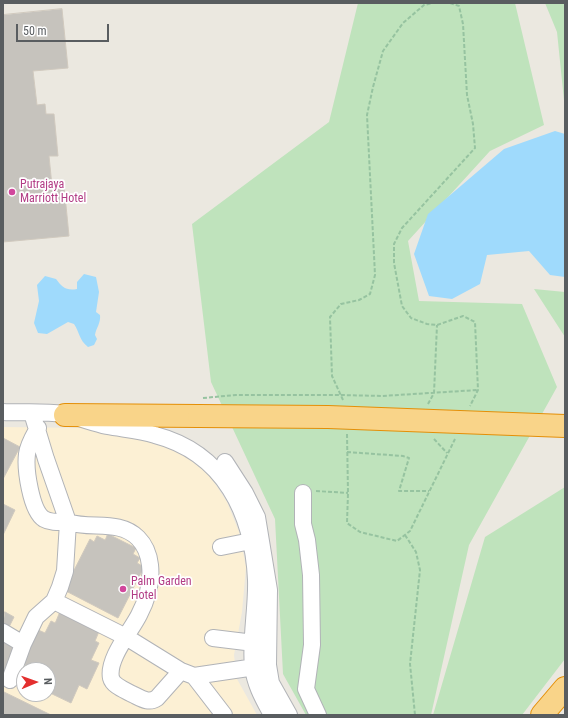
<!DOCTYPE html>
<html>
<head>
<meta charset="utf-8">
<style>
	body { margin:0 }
	#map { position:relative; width:568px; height:718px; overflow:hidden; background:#ebe8e0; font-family:"Roboto Condensed",sans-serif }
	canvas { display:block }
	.frame { position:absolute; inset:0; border:4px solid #595d60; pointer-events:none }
	.north { position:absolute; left:16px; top:662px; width:40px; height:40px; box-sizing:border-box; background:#fff; border:1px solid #bdbebf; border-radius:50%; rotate:88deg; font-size:11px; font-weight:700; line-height:16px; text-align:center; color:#595d60 }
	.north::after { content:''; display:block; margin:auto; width:14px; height:18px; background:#e32f2e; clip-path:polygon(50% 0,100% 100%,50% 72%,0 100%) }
	.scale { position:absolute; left:16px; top:24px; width:93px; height:18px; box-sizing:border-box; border:2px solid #595d60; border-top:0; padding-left:5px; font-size:12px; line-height:14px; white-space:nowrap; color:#595d60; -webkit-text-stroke:3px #fff; paint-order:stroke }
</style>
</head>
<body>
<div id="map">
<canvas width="568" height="718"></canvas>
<div class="frame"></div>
<div class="north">N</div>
<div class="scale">50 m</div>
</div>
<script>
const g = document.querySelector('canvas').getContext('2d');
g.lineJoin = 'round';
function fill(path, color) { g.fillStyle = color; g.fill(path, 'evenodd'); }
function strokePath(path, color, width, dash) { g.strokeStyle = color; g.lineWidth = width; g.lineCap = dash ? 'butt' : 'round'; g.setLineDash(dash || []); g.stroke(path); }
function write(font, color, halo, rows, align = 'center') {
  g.font = font + ' "Roboto Condensed",sans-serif'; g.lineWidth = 3.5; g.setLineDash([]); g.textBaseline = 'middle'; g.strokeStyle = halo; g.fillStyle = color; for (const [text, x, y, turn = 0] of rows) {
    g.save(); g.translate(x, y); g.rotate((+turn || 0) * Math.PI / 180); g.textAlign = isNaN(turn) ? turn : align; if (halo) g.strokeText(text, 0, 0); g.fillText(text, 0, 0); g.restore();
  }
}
const commercial = new Path2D(`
	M3 427 87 428 120 434 166 447 188 458 210 476 227 502 239 532 246 567 242 612 234 655 237 679 257 715H3ZM24 670H48V694H24Z`);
const green = new Path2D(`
	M358 3H515L544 125 490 151 408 241 419 301 522 304 557 387 469 545 431 715H306L283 674 275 519 211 382 192 224 329 122Z
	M545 3H565V110L557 32Z
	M534 289 565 292V337Z
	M565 487V659L522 715H433L485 537Z`);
const water = new Path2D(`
	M555 131 565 134V277L550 275 529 251 487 255 480 284 452 299 429 296 414 254 428 214 504 149Z
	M84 274 96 277 99 292 96 312 100 315C101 323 96 328 95 335L97 339 94 345 88 347C79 340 80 333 74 324L68 322 47 334 38 333 34 323 39 301 37 285 45 276 56 279C62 287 66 291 77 289V282Z`);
const building = new Path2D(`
	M62 9 68 68 33 71 37 105 45 104 46 114H54L58 156H49L52 186 64 185 69 236 3 242V15Z
	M3 438 20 447 3 479Z
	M3 504 15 510 3 535Z
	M108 534 136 548 133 554 140 558 137 563 144 567 118 618 64 590 90 539 94 542 97 536 105 540Z
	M61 610 100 629 95 641 99 643 91 660 99 663 87 689 79 685 71 703 48 692V670H32L33 669 20 662 36 629 45 633 51 621 55 623Z
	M5 612 14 617 9 627 3 624Z
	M3 641 17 648 3 678Z
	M4 692 51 715H3Z`);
const path = new Path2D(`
	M450 3 459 6 463 24 467 95 473 124 475 148 402 228 394 244V263L402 306 411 318 427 324 437 325 463 316 475 322 478 390 470 406
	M203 398 236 395H341L382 396 478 390
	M343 400 332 376 330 317 341 304 359 300 370 294 375 275 367 115 373 87 383 51 403 23 424 5 433 3
	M428 404 434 393 437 325
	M347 434 348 493 347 523 360 532 397 541 410 531 455 439
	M434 439 447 453
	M347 452 403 456 409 458 399 491H429
	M316 491 348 493
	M405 535 416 552 420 570 410 664 415 715`);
const minor = new Path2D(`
	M3 412C23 413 44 411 63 414 78 417 93 423 107 426 123 429 140 430 155 435 224 453 253 513 256 580 257 607 250 641 253 667 255 685 264 700 272 715
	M32 413 46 459 68 522C91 530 119 519 138 538 145 545 149 556 150 565 152 583 147 600 139 615 131 631 107 659 111 678 113 686 125 690 132 694 141 698 148 704 157 698L181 671
	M225 462 245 493 257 517 269 590 268 665 271 683 289 715
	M303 493V524L307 540 311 575 312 645 306 689 318 715
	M221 547 251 541
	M54 601 126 637 181 671 194 676 224 715
	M3 632 23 644
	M213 638 254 643
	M194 676 262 666
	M10 680 23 644 36 617 54 601 60 587 65 571 68 522C60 522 51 523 44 519 31 511 25 469 27 454 28 445 33 437 38 428`);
const highway = new Path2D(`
	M65 415 199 416
	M542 715 565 688`);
const highwayBridge = new Path2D(`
	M199 416 328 417 565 426`);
const markers = [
	[12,192,4,"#d1479c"],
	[123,589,4,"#d1479c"]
];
const hotelNames = [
	["Putrajaya",20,185],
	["Marriott Hotel",20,199],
	["Palm Garden",131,582],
	["Hotel",131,596]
];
fill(commercial, '#fcf0d4');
fill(green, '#bfe3bc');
fill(water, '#9fdafc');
fill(building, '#c6c3bd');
strokePath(building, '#d0c9be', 1);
strokePath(minor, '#b1b3b7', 18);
strokePath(highway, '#e48f07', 24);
strokePath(path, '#96c3a0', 2, [4, 2]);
strokePath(minor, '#fff', 16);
strokePath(highway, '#f9d489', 22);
strokePath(highwayBridge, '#e48f07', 24, []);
strokePath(highwayBridge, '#f9d489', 22);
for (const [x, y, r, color] of markers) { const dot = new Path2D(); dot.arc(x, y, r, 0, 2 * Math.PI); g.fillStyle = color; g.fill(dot); strokePath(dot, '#fff', 1.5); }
write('12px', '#b23c85', '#fff', hotelNames, 'left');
</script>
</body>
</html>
